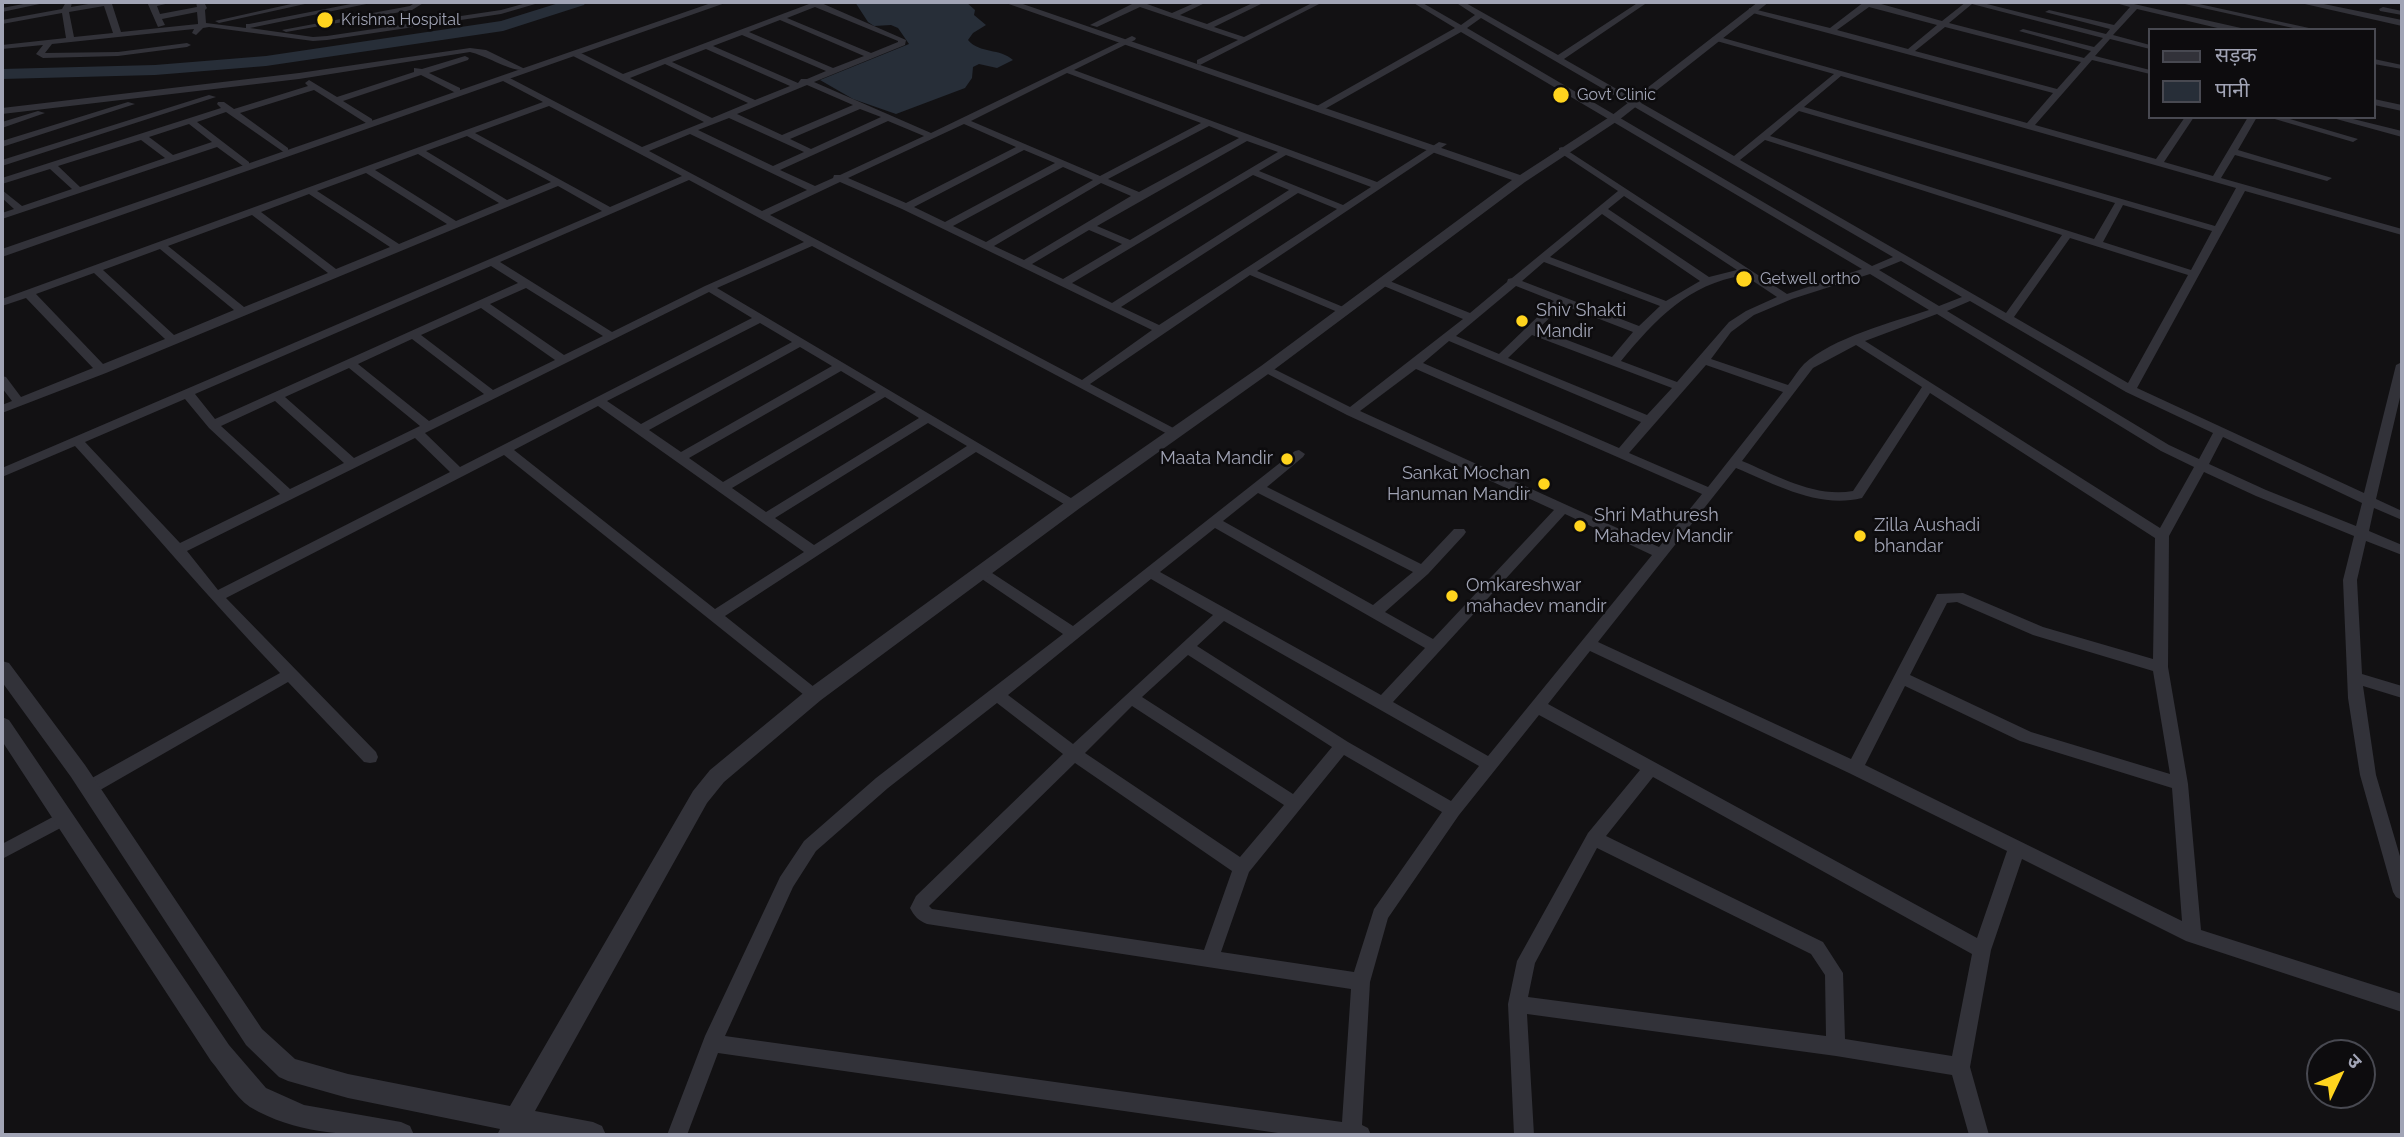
<!DOCTYPE html>
<html>
<head>
<meta charset="utf-8">
<style>
	body { margin:0 }
	#map { position:relative; width:2404px; height:1137px; overflow:hidden; background:#121113; font-family:Raleway,"Noto Sans Devanagari",sans-serif }
	canvas { display:block }
	.frame { position:absolute; inset:0; border:4px solid #a1a4b5; pointer-events:none }
	.legend { position:absolute; left:2148px; top:28px; width:228px; height:91px; box-sizing:border-box; background:#0d0c0e; border:2px solid #484951; margin:0; padding:9px 12px; list-style:none; font-size:21px; color:#a1a4b5 }
	.legend li { display:flex; align-items:center; gap:14px; height:35px }
	.legend b { width:35px; border:2px solid #484951 }
	.north { position:absolute; left:2306px; top:1039px; width:70px; height:70px; box-sizing:border-box; background:#0d0c0e; border:2px solid #484951; border-radius:50%; rotate:46deg; font-size:19px; font-weight:700; line-height:28px; text-align:center; color:#a1a4b5 }
	.north::after { content:''; display:block; margin:auto; width:24px; height:32px; background:#ffd41e; clip-path:polygon(50% 0,100% 100%,50% 72%,0 100%) }
</style>
</head>
<body>
<div id="map">
<canvas width="2404" height="1137"></canvas>
<div class="frame"></div>
<ul class="legend">
<li><b style="height:9px;background:#323239"></b>सड़क</li>
<li><b style="height:19px;background:#272e38"></b>पानी</li>
</ul>
<div class="north">उ</div>
</div>
<script>
const g = document.querySelector('canvas').getContext('2d');
g.lineJoin = 'round';
function fill(path, color) { g.fillStyle = color; g.fill(path, 'evenodd'); }
function strokePath(path, color, width, dash) { g.strokeStyle = color; g.lineWidth = width; g.lineCap = dash ? 'butt' : 'round'; g.setLineDash(dash || []); g.stroke(path); }
function write(font, color, halo, rows, align = 'center') {
  g.font = font + ' Raleway,sans-serif'; g.lineWidth = 5; g.setLineDash([]); g.textBaseline = 'middle'; g.strokeStyle = halo; g.fillStyle = color; for (const [text, x, y, turn = 0] of rows) {
    g.save(); g.translate(x, y); g.rotate((+turn || 0) * Math.PI / 180); g.textAlign = isNaN(turn) ? turn : align; if (halo) g.strokeText(text, 0, 0); g.fillText(text, 0, 0); g.restore();
  }
}
const water = new Path2D(`
	M855 2H966L975 10 974 15 986 25 973 33 968 40C980 54 1000 48 1013 60L997 68 979 64 973 67 972 78 965 88 896 114 853 99 820 80 909 44 898 28 891 25 874 26 868 22Z`);
const river = new Path2D(`
	M562 2H586L584 5 503 31 266 66 155 75 2 79V69L155 65 266 56 501 21Z`);
const minor = new Path2D(`
	M34 2H49L2 12V8Z
	M66 2H72L71 7 100 2H115L112 4 121 32 198 24V23L197 12 162 19 165 25 158 27 147 2H174L157 6 160 14 197 7 196 2H204L207 8 205 10 206 23 246 28V24H249L361 2H376L250 28 313 37 327 36 501 10 530 2H542L501 14 327 40 313 41 209 27 203 28 196 35 192 33 194 29 52 44 45 53 118 52 187 43 191 45 187 47 118 56 43 58 36 54 43 45 2 49V45L66 38 62 13 2 24V20L62 9ZM104 6 113 33 74 37 69 12Z
	M300 2H314L219 23 215 21Z
	M416 2H425L412 10 286 32 282 30 410 6Z
	M806 2H819L906 40 905 45 814 82 931 133 1132 36 1136 38 1135 40 1074 70 1377 182 1439 142 1447 144 1257 271 1348 309V313H1340L1250 275 1090 384 1179 431 1181 434 1179 437 1175 438 812 246 717 288 1081 504 1074 508 1069 507 976 452 725 616 819 691 822 695 819 699H809L504 455 226 598 376 752 378 757 376 762 370 763 364 762 288 682 95 793 89 795 83 793 81 788 83 783 280 673C209 599 144 521 75 446L2 477V468L602 211 558 186 106 373 2 413V405L12 401 2 388V376L6 377 21 397 93 368 26 298 2 306V299L543 102 503 81V77L506 76 642 147 704 122 573 56V52H579L623 74 809 4ZM815 7 898 41V42L871 53 787 18ZM780 20 864 56 833 68 749 32ZM742 35 826 71 807 79H801L798 83 713 46ZM706 49 790 86 755 100 672 62ZM665 64 748 103 712 118 630 78ZM1067 73 1201 123 1100 176 971 121ZM807 85 853 105 782 135 737 114ZM549 106 682 176 610 207 475 133ZM860 109 881 117 811 149 790 139ZM729 118 804 152 773 166 698 130ZM888 121 924 136 840 175H834L833 178 815 186 780 170ZM964 124 1016 147 906 203 848 178ZM1209 126 1239 138 1139 192 1108 179ZM690 134 807 190 762 211 649 151ZM467 136 551 182 507 200 426 151ZM1247 141 1278 152 1130 240 1097 226ZM1024 150 1055 163 945 222 914 207ZM418 154 499 203 456 221 375 170ZM1286 155 1371 187 1343 205 1259 171ZM1063 167 1093 180 986 242 953 226ZM366 173 447 224 399 244 317 191ZM1253 175 1289 190 1112 303 1072 283ZM689 180 804 242 705 286 612 332 500 262ZM840 182 902 209 1152 330 1082 380 770 215ZM1101 183 1131 196 1024 260 994 246ZM1298 193 1337 209 1159 325 1121 307ZM309 194 390 247 336 269 261 212ZM252 215 328 273 244 307 168 246ZM1089 230 1122 244 1063 279 1032 264ZM160 249 234 310 174 335 103 270ZM491 266 518 283 215 419 195 394ZM94 273 165 339 103 364 36 294ZM526 288 603 336 564 355 490 304ZM709 292 752 318 460 467 425 433ZM481 308 555 360 493 390 421 335ZM760 323 792 342 641 424 607 401ZM412 339 484 394 429 421 358 364ZM800 347 832 366 681 452 649 430ZM349 368 420 426 354 458 285 397ZM841 371 876 392 723 482 689 458ZM885 397 919 418 766 512 732 488ZM185 399 209 428 280 494 180 543 85 442ZM275 401 344 463 290 489 221 426ZM598 406 804 552 715 609 514 450ZM928 423 967 446 814 545 775 518ZM415 438 450 472 218 590 187 551Z
	M1136 2H1149L1147 4 1172 13 1197 2H1207L1180 15 1207 24 1255 2H1265L1214 27 1244 37 1314 2H1323L1200 65 1197 64V60L1238 40 1140 7 1097 27 1090 25Z
	M1412 2H1421L1461 25 1475 15 1455 2H1464L1558 55 1639 2H1648L1564 59 1734 156 1834 74 1713 40 1712 38 1716 36 2027 123 2053 93 1749 12V8L1830 28 1864 2H1874L1942 21 1966 2H1979L2106 34 2110 29 2045 12 2049 10 2114 25 2130 7 2112 2H2125L2241 28 2242 30H2226L2137 9 2113 35 2150 45V49L2110 39 2095 56 2150 70V74L2092 60 2035 125 2156 159 2185 117H2194L2164 162 2213 176 2248 117H2257L2238 150 2332 178 2327 181 2235 155 2221 178 2402 229V235L2245 191 2137 388 2364 493 2396 365 2402 362V389L2376 499 2402 511V520L2374 508 2369 531 2402 545V555L2366 541 2357 580 2362 674 2402 686V698L2363 686 2376 775 2402 863V900L2396 897 2393 892 2360 775 2348 698 2343 580 2354 536 2256 496 2204 472 2169 536 2168 667 2188 784 2201 930 2402 994V1012L2186 941 2022 859 1991 950 1970 1067 1989 1135H1969L1952 1075 1836 1056 1527 1014 1534 1135H1514L1508 1004 1517 961 1588 833 1640 770 1539 715 1459 815 1388 918 1370 982 1362 1125 1368 1128 1371 1135H1292L718 1053 687 1135H667L705 1036 780 877 804 841 876 778 1063 634 976 575 974 572 976 569H986L1073 626 1295 451 1299 450 1305 454 1303 457 1267 487 1421 564 1454 529H1464L1466 532 1464 535 1428 574 1385 612 1433 639 1554 510 1347 415 1262 371V367H1270L1350 407 1463 319 1379 284V280H1387L1470 313 1507 282 1508 279 1512 278 1618 191 1559 152V148L1562 147 1787 294 1862 269 1461 32 1323 110H1317V106L1455 28ZM1972 4 2103 38 2094 47 2023 29 2019 31 2091 51 2084 58 1949 23ZM1869 7 1937 25 1908 49 1837 30ZM1481 18 1893 257 1872 266 1467 28ZM1945 27 2081 62 2057 89 1915 51ZM1841 76 2236 188 2215 226 1804 107ZM1799 111 2115 203 2094 239 1770 136ZM1765 140 2062 235 2006 313 1740 160ZM1624 196 1737 270 1709 277 1608 209ZM2123 205 2212 231 2191 270 2103 242ZM1602 214 1700 281 1666 301 1550 257ZM2070 238 2188 275 2128 383 2014 317ZM1901 261 1962 297 1939 306 1879 270ZM1544 262 1660 306 1639 326 1522 281ZM1870 274 1929 310C1893 322 1832 338 1804 364 1798 370 1793 379 1788 385L1711 359 1731 332 1754 315 1792 299ZM1744 275 1777 297 1746 311 1729 322 1677 382 1621 361C1657 318 1687 285 1744 275ZM1516 286 1554 301 1499 354 1456 336ZM1970 301 2126 392 2213 433 2199 459 2169 445 1947 311ZM1563 305 1633 332 1612 357 1538 329ZM1937 314 2161 451 2194 467 2160 528 1865 341ZM1532 335 1672 388 1647 415 1508 358ZM1449 341 1641 422 1619 448 1423 363ZM1856 345 1922 387 1853 491C1814 498 1776 475 1742 461L1813 368ZM1706 365 1783 392 1708 487 1629 453ZM1416 369 1702 494 1659 547 1360 411ZM1930 393 2155 538 2153 659 2043 627 1963 593 1937 594 1851 759 1598 642 1736 468C1775 484 1818 509 1862 498ZM2223 437 2362 503 2356 526 2266 490 2209 464ZM1258 493 1413 572 1373 605 1223 521ZM1565 514 1652 555 1488 756 1393 702ZM1215 528 1425 648 1381 695 1160 572ZM1151 579 1213 615 1073 744 1008 695ZM1957 602 2033 635 2153 671 2170 774 2031 732 1910 675 1947 603ZM1224 621 1479 766 1451 801 1348 742 1197 646ZM1590 651 1849 773 2007 851 1977 938 1548 704ZM1188 655 1332 747 1293 794 1142 697ZM1905 686 2020 741 2172 788 2182 921 1865 765ZM997 703 1063 754 916 896 910 908C914 916 919 921 927 924L1351 989 1342 1122 725 1036 793 887 816 851 888 788ZM1132 706 1284 805 1240 857 1085 753ZM1344 755 1442 812 1374 909 1354 972 1221 952 1249 872ZM1075 763 1232 871 1204 950 932 909 929 906ZM1653 777 1972 954 1952 1056 1845 1039 1843 973 1823 942 1606 836ZM1597 848 1811 954 1825 975 1826 1036 1528 997 1535 963Z
	M2176 2H2190L2309 28 2302 30Z
	M2383 7 2402 11V15L2380 11 2379 9Z
	M470 48 486 50 525 69C515 74 485 55 470 52L299 79 2 114V108L299 73Z
	M465 56 469 58 468 60 429 73 460 88V92H454L421 75 343 101 372 119V123H366L314 90 240 113 288 148V152L285 153 226 112 197 122 249 162V166H243L217 147 2 219V213L14 209 2 198V190L22 206 72 189 50 169 2 184V178L221 108 217 104 218 102H224L234 109 308 86 305 83 309 80 337 97 414 72V68L422 69ZM189 124 212 142 173 155 149 137ZM141 140 165 158 80 187 58 166Z
	M2374 59 2402 65V69L2374 64Z
	M209 95 216 97 2 166V160Z
	M2374 99 2402 105V111L2374 105Z
	M128 102 135 104 2 147V141Z
	M38 111 45 113 2 128V122Z
	M2268 117H2283L2358 139 2353 142Z
	M2329 117H2345L2402 131V137Z
	M64 811 70 813 72 818 70 823 2 859V844Z`);
const tertiary = new Path2D(`
	M714 2H728L2 257V249Z
	M1003 2H1017L1520 175 1611 116 1758 2H1769L1619 120 1525 182 1271 372 1080 508 821 700 724 782 707 803 535 1111 593 1122 602 1126 606 1135H497L500 1129 348 1098 288 1081 279 1077 246 1045 71 777 2 682V661L9 663 85 765 262 1029 295 1059 348 1074 510 1106 693 791 710 770 807 690 1068 500 1261 366 1512 180Z
	M2296 2H2314L2402 20V26Z
	M2 717 9 720 229 1045 266 1088 304 1105 401 1122 410 1126 414 1135C356 1135 301 1137 250 1107 235 1097 223 1075 211 1061L2 741Z`);
const markers = [
	[325,20,9,"#ffd41e"],
	[1561,95,9,"#ffd41e"],
	[1744,279,9,"#ffd41e"],
	[1522,321,7,"#ffd41e"],
	[1287,459,7,"#ffd41e"],
	[1544,484,7,"#ffd41e"],
	[1580,526,7,"#ffd41e"],
	[1860,536,7,"#ffd41e"],
	[1452,596,7,"#ffd41e"]
];
const farPoinames = [
	["Krishna Hospital",341,20],
	["Govt Clinic",1577,95],
	["Getwell ortho",1760,279]
];
const poiNames = [
	["Shiv Shakti",1536,311],
	["Mandir",1536,332],
	["Maata Mandir",1273,459,"right"],
	["Sankat Mochan",1530,474,"right"],
	["Hanuman Mandir",1530,495,"right"],
	["Shri Mathuresh",1594,516],
	["Mahadev Mandir",1594,537],
	["Zilla Aushadi",1874,526],
	["bhandar",1874,547],
	["Omkareshwar",1466,586],
	["mahadev mandir",1466,607]
];
fill(water, '#272e38');
fill(river, '#272e38');
fill(minor, '#323239');
fill(tertiary, '#323239');
for (const [x, y, r, color] of markers) { const dot = new Path2D(); dot.arc(x, y, r, 0, 2 * Math.PI); g.fillStyle = color; g.fill(dot); strokePath(dot, '#0d0c0e', 2.5); }
write('16px', '#a1a4b5', '#0d0c0e', farPoinames, 'left');
write('18px', '#a1a4b5', '#0d0c0e', poiNames, 'left');
</script>
</body>
</html>
